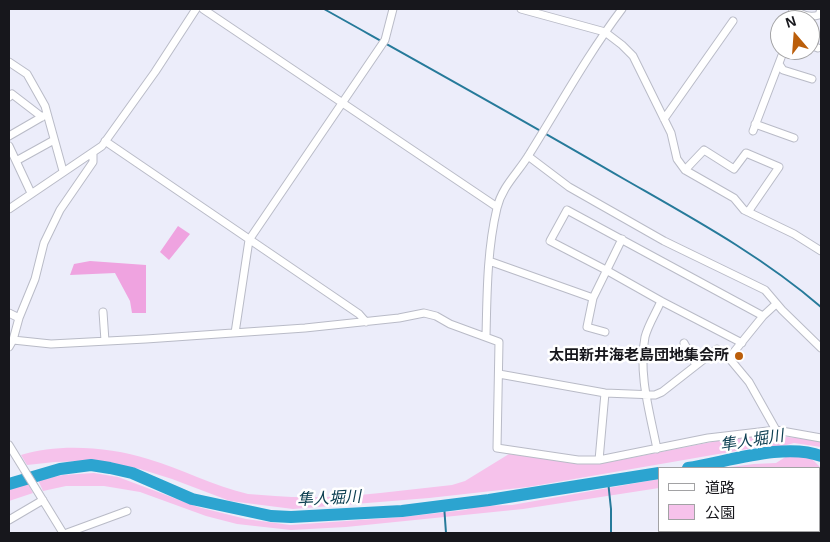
<!DOCTYPE html>
<html>
<head>
<meta charset="utf-8">
<style>
	body { margin:0 }
	#map { position:relative; width:830px; height:542px; overflow:hidden; background:#ecedfa; font-family:Helvetica,"Noto Sans JP",sans-serif }
	canvas { display:block }
	.frame { position:absolute; inset:0; border:10px solid #17171c; pointer-events:none }
	.legend { position:absolute; left:658px; top:467px; width:162px; height:65px; box-sizing:border-box; background:#fff; border:1px solid #a2a2a4; margin:0; padding:6px 9px; list-style:none; font-size:15px; color:#17171c }
	.legend li { display:flex; align-items:center; gap:10px; height:25px }
	.legend b { width:25px; border:1px solid #a2a2a4 }
	.north { position:absolute; left:770px; top:10px; width:50px; height:50px; box-sizing:border-box; background:#fff; border:1px solid #a2a2a4; border-radius:50%; rotate:342deg; font-size:14px; font-weight:700; line-height:20px; text-align:center; color:#17171c }
	.north::after { content:''; display:block; margin:auto; width:18px; height:22px; background:#bb5e0a; clip-path:polygon(50% 0,100% 100%,50% 72%,0 100%) }
</style>
</head>
<body>
<div id="map">
<canvas width="830" height="542"></canvas>
<div class="frame"></div>
<ul class="legend">
<li><b style="height:6px;background:#fff"></b>道路</li>
<li><b style="height:14px;background:#f6c2eb"></b>公園</li>
</ul>
<div class="north">N</div>
</div>
<script>
const g = document.querySelector('canvas').getContext('2d');
g.lineJoin = 'round';
function fill(path, color) { g.fillStyle = color; g.fill(path, 'evenodd'); }
function strokePath(path, color, width, dash) { g.strokeStyle = color; g.lineWidth = width; g.lineCap = dash ? 'butt' : 'round'; g.setLineDash(dash || []); g.stroke(path); }
function write(font, color, halo, rows, align = 'center') {
  g.font = font + ' Helvetica,"Noto Sans JP",sans-serif'; g.lineWidth = 5; g.setLineDash([]); g.textBaseline = 'middle'; g.strokeStyle = halo; g.fillStyle = color; for (const [text, x, y, turn = 0] of rows) {
    g.save(); g.translate(x, y); g.rotate((+turn || 0) * Math.PI / 180); g.textAlign = isNaN(turn) ? turn : align; if (halo) g.strokeText(text, 0, 0); g.fillText(text, 0, 0); g.restore();
  }
}
const green = new Path2D(`
	M767 435 807 439 821 442V447L794 443 779 447 753 448 528 487 429 498 293 509 230 501 172 479 140 469 91 461 55 462 27 465 21 455C59 443 110 447 148 459 182 469 213 486 248 494 257 495 266 495 275 496 334 501 393 491 452 485L465 481 509 454 590 464 610 462 737 437Z
	M801 453 810 457 821 468V477L819 476V468H723L754 464 776 463 787 456Z
	M94 473 118 477 198 507 246 519 290 525 402 517 465 510 477 506 512 505 659 479V488L523 509 346 527 291 530 237 524 206 516 140 492 104 486H66L43 491 38 480 63 475Z
	M27 482 33 493 9 501V489Z`);
const forest = new Path2D(`
	M178 226 190 234 169 260 160 252Z
	M90 261 146 265V313H132L130 301 115 273 70 275 74 264Z
	M748 531H785V533H742Z`);
const stream = new Path2D(`
	M324 9C424 65 525 121 624 179 692 218 762 256 821 307
	M608 481 611 509V533
	M444 505 446 533`);
const river = new Path2D(`
	M688 468C727 462 785 442 821 456
	M9 484 60 469 91 465 110 468 132 473 192 499 271 516 291 517 402 511 489 500 659 473`);
const minor = new Path2D(`
	M203 9 497 207
	M521 9 605 32 622 45 633 56 671 133 677 159 685 170 734 198 744 210 794 234 821 251
	M794 9C800 15 810 18 819 15L821 9
	M791 20 793 9
	M810 45 818 48
	M9 62 27 74 45 106 63 171
	M779 64 783 70 812 79
	M9 97 12 94 42 117
	M664 119 733 21
	M755 124 794 138
	M753 131 784 50
	M9 136 47 114
	M105 141 359 314 366 322
	M9 146 31 193
	M528 156 569 187 664 241 765 290 782 310 821 348
	M16 161 54 140
	M685 170 704 150 734 169 746 153 779 167 748 212
	M9 209 102 146 155 72 196 9
	M489 261 593 298 622 239
	M593 298 587 327 605 332
	M103 312 105 341
	M9 313 19 318
	M763 316 729 358 749 382 776 430
	M235 333 249 240 385 40 393 9
	M486 337C487 294 487 250 497 208 502 186 519 172 530 153 560 105 588 54 622 9
	M13 340 51 344 146 339 305 328 399 318 424 313 436 316 450 324 499 342 497 448 578 460H599L708 438 776 430 821 438
	M684 343 696 365
	M742 343 661 301 606 270 550 241 567 210 763 316 776 304
	M9 347 13 340 19 318 35 279 44 243 60 210 93 162V153
	M499 374 605 393 655 395 662 392 717 349 729 358
	M9 445 63 533
	M657 449C650 413 638 374 645 337 648 325 656 313 661 301
	M599 460 605 393
	M9 520 43 500
	M67 533 127 511`);
const major = new Path2D(`
	M819 529 821 524`);
const markers = [
	[739,356,5,"#bb5e0a"]
];
const poiNames = [
	["太田新井海老島団地集会所",729,356]
];
const waterNames = [
	["隼人堀川",752,441,-9],
	["隼人堀川",329,499,-3]
];
fill(green, '#f6c2eb');
fill(forest, '#efa3e0');
strokePath(stream, '#267a9a', 2);
strokePath(river, '#2ca4d0', 12);
strokePath(minor, '#b9bbc7', 9);
strokePath(major, '#b9bbc7', 11);
strokePath(minor, '#fff', 7);
strokePath(major, '#fff', 9);
for (const [x, y, r, color] of markers) { const dot = new Path2D(); dot.arc(x, y, r, 0, 2 * Math.PI); g.fillStyle = color; g.fill(dot); strokePath(dot, '#fff', 2); }
write('bold 15px', '#17171c', '#fff', poiNames, 'right');
write('italic 16px', '#0f4153', '#fff', waterNames);
</script>
</body>
</html>
